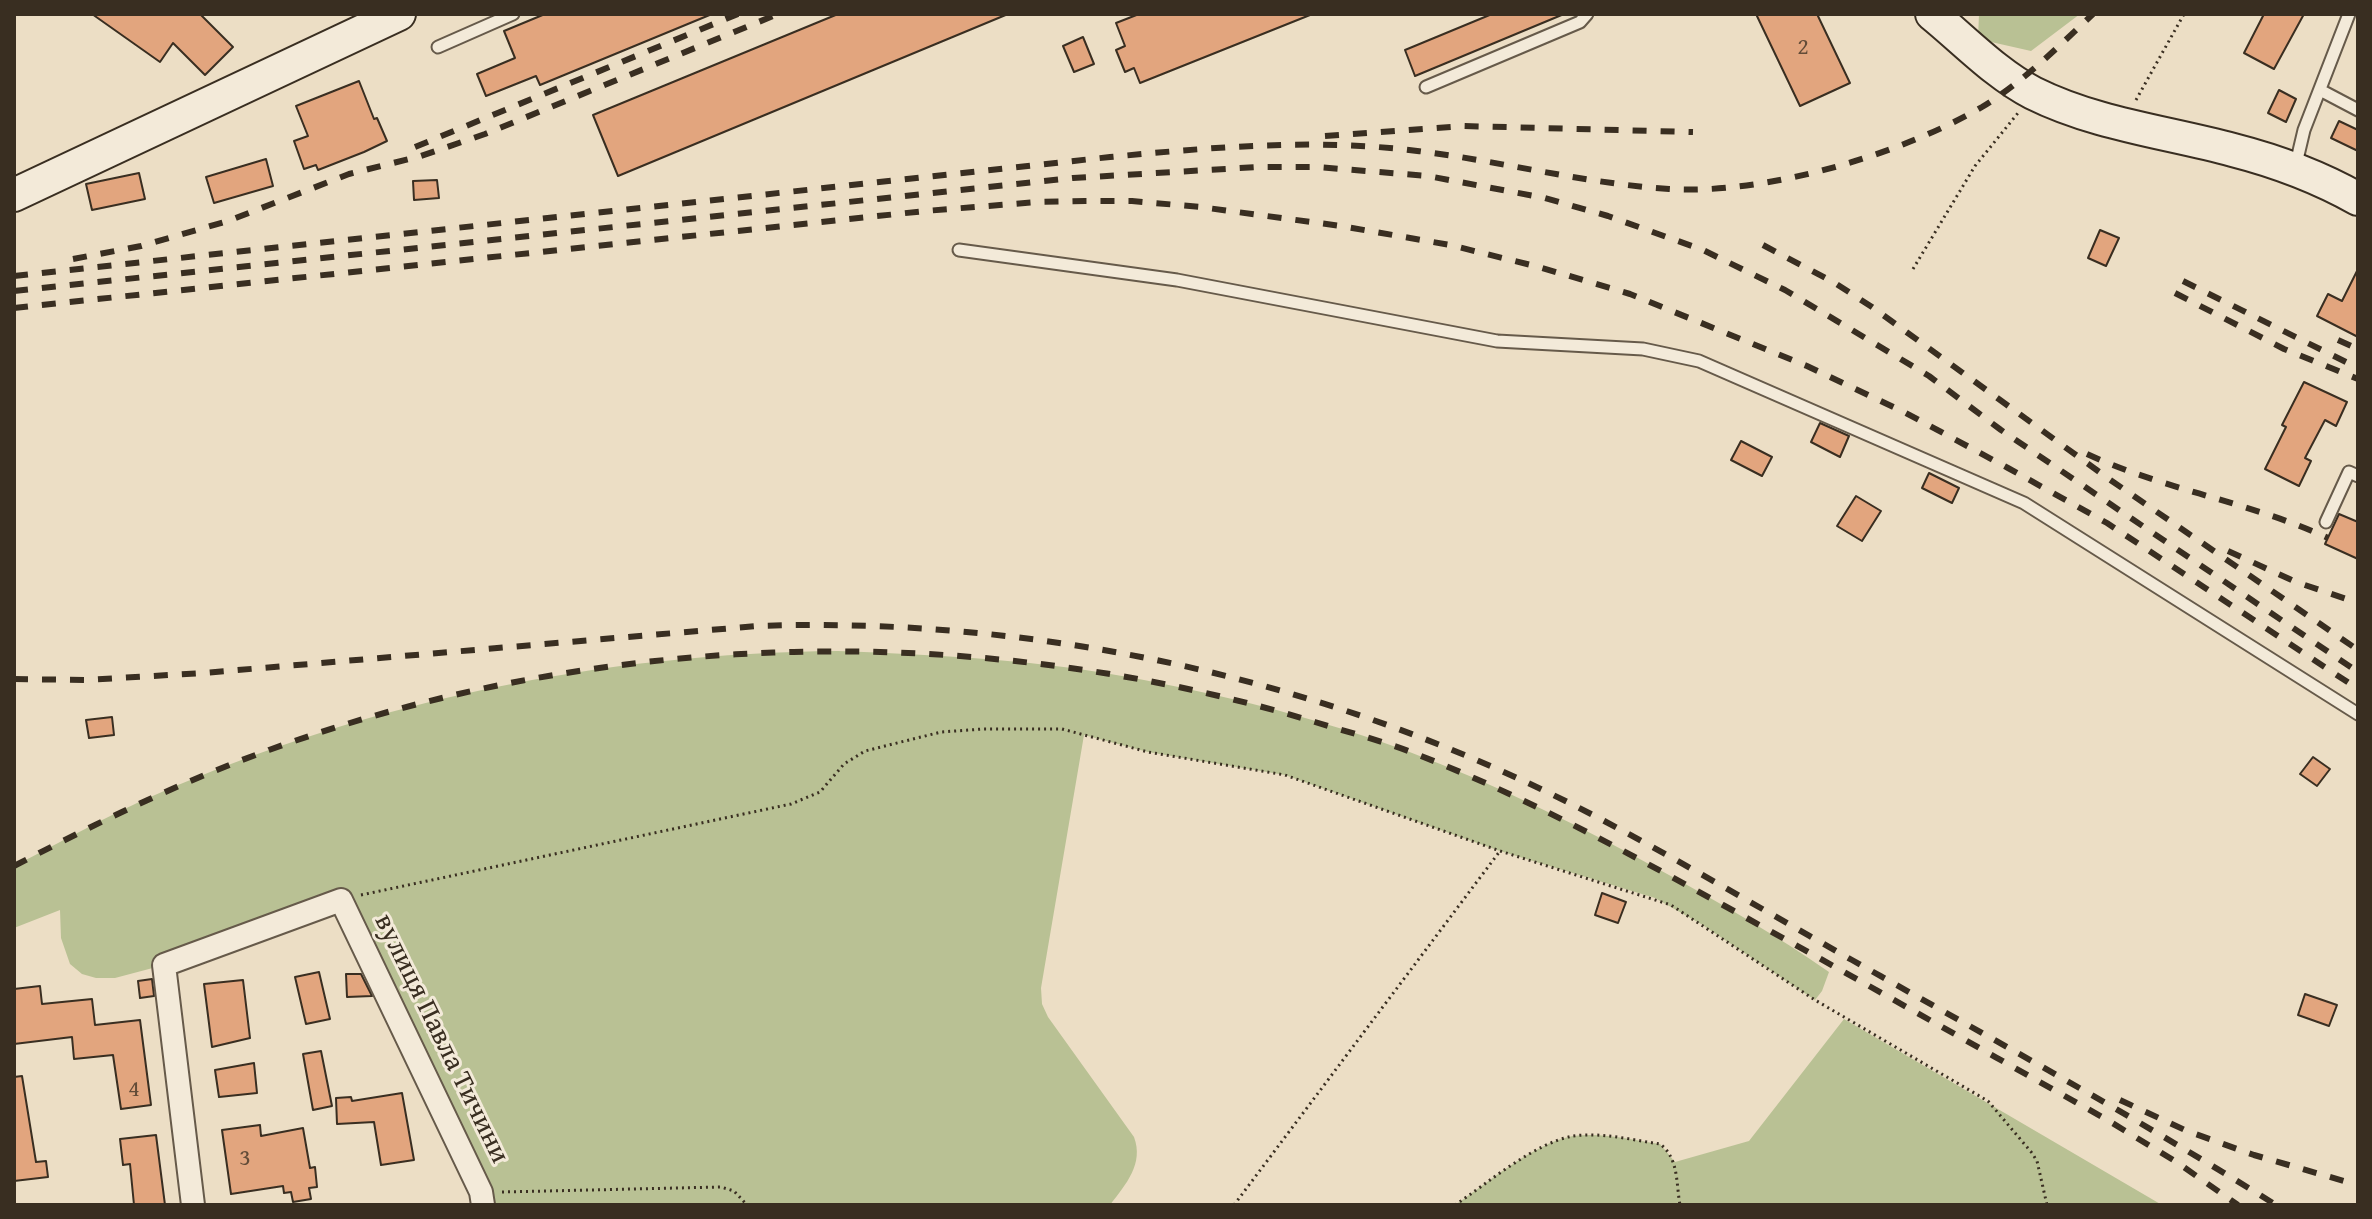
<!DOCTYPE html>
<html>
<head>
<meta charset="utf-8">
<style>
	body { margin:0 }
	#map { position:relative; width:2372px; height:1219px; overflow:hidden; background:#ecdec5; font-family:"Gentium Book Plus",serif }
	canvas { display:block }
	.frame { position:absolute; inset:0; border:16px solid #392e21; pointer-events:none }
</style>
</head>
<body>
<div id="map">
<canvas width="2372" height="1219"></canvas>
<div class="frame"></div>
</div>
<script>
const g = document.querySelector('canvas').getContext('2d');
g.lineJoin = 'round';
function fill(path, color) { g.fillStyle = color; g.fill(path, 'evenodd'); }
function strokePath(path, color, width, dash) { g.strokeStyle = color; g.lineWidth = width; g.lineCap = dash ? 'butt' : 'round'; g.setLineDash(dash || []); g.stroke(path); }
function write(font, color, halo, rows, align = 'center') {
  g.font = font + ' "Gentium Book Plus",serif'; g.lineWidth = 6; g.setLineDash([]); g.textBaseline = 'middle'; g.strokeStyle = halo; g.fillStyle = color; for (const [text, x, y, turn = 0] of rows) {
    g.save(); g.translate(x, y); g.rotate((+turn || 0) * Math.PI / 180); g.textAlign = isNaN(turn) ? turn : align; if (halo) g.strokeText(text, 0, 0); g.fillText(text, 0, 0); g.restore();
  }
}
const green = new Path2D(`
	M1979 14H2080L2031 51 1978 39Z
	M838 651C940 655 1043 660 1144 680 1232 697 1324 720 1407 751 1498 785 1584 828 1669 875 1725 906 1776 935 1829 972L1822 991 1815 1000 1701 924 1655 898 1500 851 1285 775 1148 752 1084 735 1041 988 1042 1004 1048 1017 1134 1137C1144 1164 1126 1184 1110 1205H483L341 901 164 965 115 978H96L82 974 70 964 61 938 60 910 14 928V866C61 842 107 816 155 795 370 701 603 653 838 651Z
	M1844 1019 2162 1205H1455C1488 1183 1534 1143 1573 1136 1602 1132 1632 1140 1660 1144L1675 1162 1749 1141Z`);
const building = new Path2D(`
	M92 14H200L233 47 205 75 173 43 160 62Z
	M545 14H712L540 85 536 76 486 96 477 74 515 58 504 31Z
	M838 14H1008L618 176 593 115Z
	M1139 14H1310V15L1140 83 1134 68 1125 72 1116 50 1125 46 1116 23Z
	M1492 14H1564L1415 76 1405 50Z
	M1756 14H1817L1850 83 1800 106Z
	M2264 14H2304L2274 69 2244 53Z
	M1083 37 1094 64 1074 72 1063 46Z
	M359 81 374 119 377 118 387 141 364 152 318 170 316 165 304 169 294 141 308 136 296 106Z
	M2279 90 2296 99 2286 122 2268 113Z
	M2339 121 2358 130V151L2331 138Z
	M266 159 273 186 214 203 206 177Z
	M139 173 145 199 92 210 86 184Z
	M437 180 439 198 414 200 413 181Z
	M2100 230 2119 238 2106 266 2088 258Z
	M2358 269V337L2317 316 2328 294 2342 301Z
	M2304 382 2347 402 2336 426 2325 420 2305 458 2311 461 2299 486 2265 469 2286 427 2282 425Z
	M1820 423 1849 436 1840 457 1811 442Z
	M1741 441 1772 457 1762 476 1731 460Z
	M1929 473 1959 488 1952 503 1922 488Z
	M1856 496 1881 511 1862 541 1837 526Z
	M2339 514 2358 522V559L2325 544Z
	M112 717 114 735 89 738 86 720Z
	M2313 757 2330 769 2317 786 2300 774Z
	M1602 893 1626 902 1618 923 1595 915Z
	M319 972 330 1019 306 1024 295 977Z
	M346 974H361L372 996 347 997Z
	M152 979 154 996 140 998 138 981Z
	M243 980 250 1038 212 1047 204 984Z
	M40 986 42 1004 92 999 95 1025 140 1020 151 1105 121 1109 113 1055 74 1059 72 1037 14 1044V989Z
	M2305 994 2337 1005 2329 1026 2298 1015Z
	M321 1051 332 1106 313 1110 303 1054Z
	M254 1063 257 1093 219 1097 215 1070Z
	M22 1076 36 1162 46 1161 48 1177 14 1181V1077Z
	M402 1093 414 1160 381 1165 374 1122 337 1124 336 1098 351 1097 352 1101Z
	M260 1125 261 1136 303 1128 310 1168 315 1167 317 1187 309 1188 311 1199 293 1202 291 1192 284 1193 283 1186 231 1194 222 1130Z
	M156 1135 165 1205H134L130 1164 123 1165 120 1139Z`);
const path = new Path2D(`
	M2136 100 2184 14
	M1913 269 1975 166 2018 113
	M361 895 791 804 820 792 844 764 865 751 941 732 983 729H1062L1148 752 1285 775 1500 851 1671 905 1815 1000 1988 1101 2032 1153 2037 1161 2047 1205
	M502 1192 721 1187 734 1191 747 1205
	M1234 1205 1500 851
	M1455 1205C1488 1183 1534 1143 1573 1136 1602 1132 1632 1140 1660 1144 1679 1158 1676 1184 1680 1205`);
const lane = new Path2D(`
	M438 47 513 14
	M1426 87 1580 22 1587 14
	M2320 90 2358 110
	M2295 168 2304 130 2349 14
	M959 250 1177 280 1497 341 1643 349 1699 361 2024 503 2358 714
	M2326 522 2349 472 2358 476`);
const street = new Path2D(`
	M193 1205 164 965 341 900 481 1192 483 1205`);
const secondary = new Path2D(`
	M1932 14C1964 40 1996 74 2033 93 2095 124 2166 132 2233 150 2276 161 2319 177 2358 199
	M14 195 399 14`);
const rail = new Path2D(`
	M1325 136 1464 126 1693 132
	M415 147 738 14
	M1763 245 1835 283 1872 307 2109 479 2358 650
	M73 259 141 246 228 221 349 174 421 156 485 134 778 14
	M14 276 1110 157C1206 148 1303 139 1400 149 1490 158 1578 183 1669 189 1764 195 1900 155 1982 107 2023 82 2058 47 2093 14
	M2183 281 2358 368
	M14 291 1073 178 1258 167H1316L1428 176 1545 198 1608 216 1703 250 1785 290 1929 376 2001 430 2358 672
	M2175 293 2284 349 2358 379
	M14 308 925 211 1037 202 1085 201H1132L1200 207 1341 226 1450 245 1539 267 1630 294 1807 366 1904 412 2008 468 2107 523 2358 689
	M2338 340 2358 349
	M2087 454C2165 490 2250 502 2328 538
	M2228 551 2296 582 2358 603
	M14 679 85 680 203 673 757 626C1044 616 1335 681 1591 814 1679 860 1765 911 1852 960 1994 1040 2137 1118 2276 1205
	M14 866C97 823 180 782 269 750 602 629 976 619 1315 722 1347 732 1380 740 1411 752 1520 794 1621 849 1723 905 1851 975 1977 1047 2104 1118L2175 1161 2238 1205
	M2120 1100 2187 1131 2254 1155 2358 1185`);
const numberNames = [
	["2",1803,48],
	["4",134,1090],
	["3",245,1159]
];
const streetNames = [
	["вулиця Павла Тичини",441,1039,64]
];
fill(green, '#b9c194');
fill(building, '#e2a57e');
strokePath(building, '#392e21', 2);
strokePath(lane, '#665a4a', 15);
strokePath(street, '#665a4a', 26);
strokePath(secondary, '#392e21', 36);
strokePath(path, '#392e21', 3, [2, 4]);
strokePath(lane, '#f3ead9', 11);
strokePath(street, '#f3ead9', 22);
strokePath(secondary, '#f3ead9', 32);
strokePath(rail, '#392e21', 6, [14, 14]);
write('24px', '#634c38', null, numberNames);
write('28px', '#392e21', '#f3ead9', streetNames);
</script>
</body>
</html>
